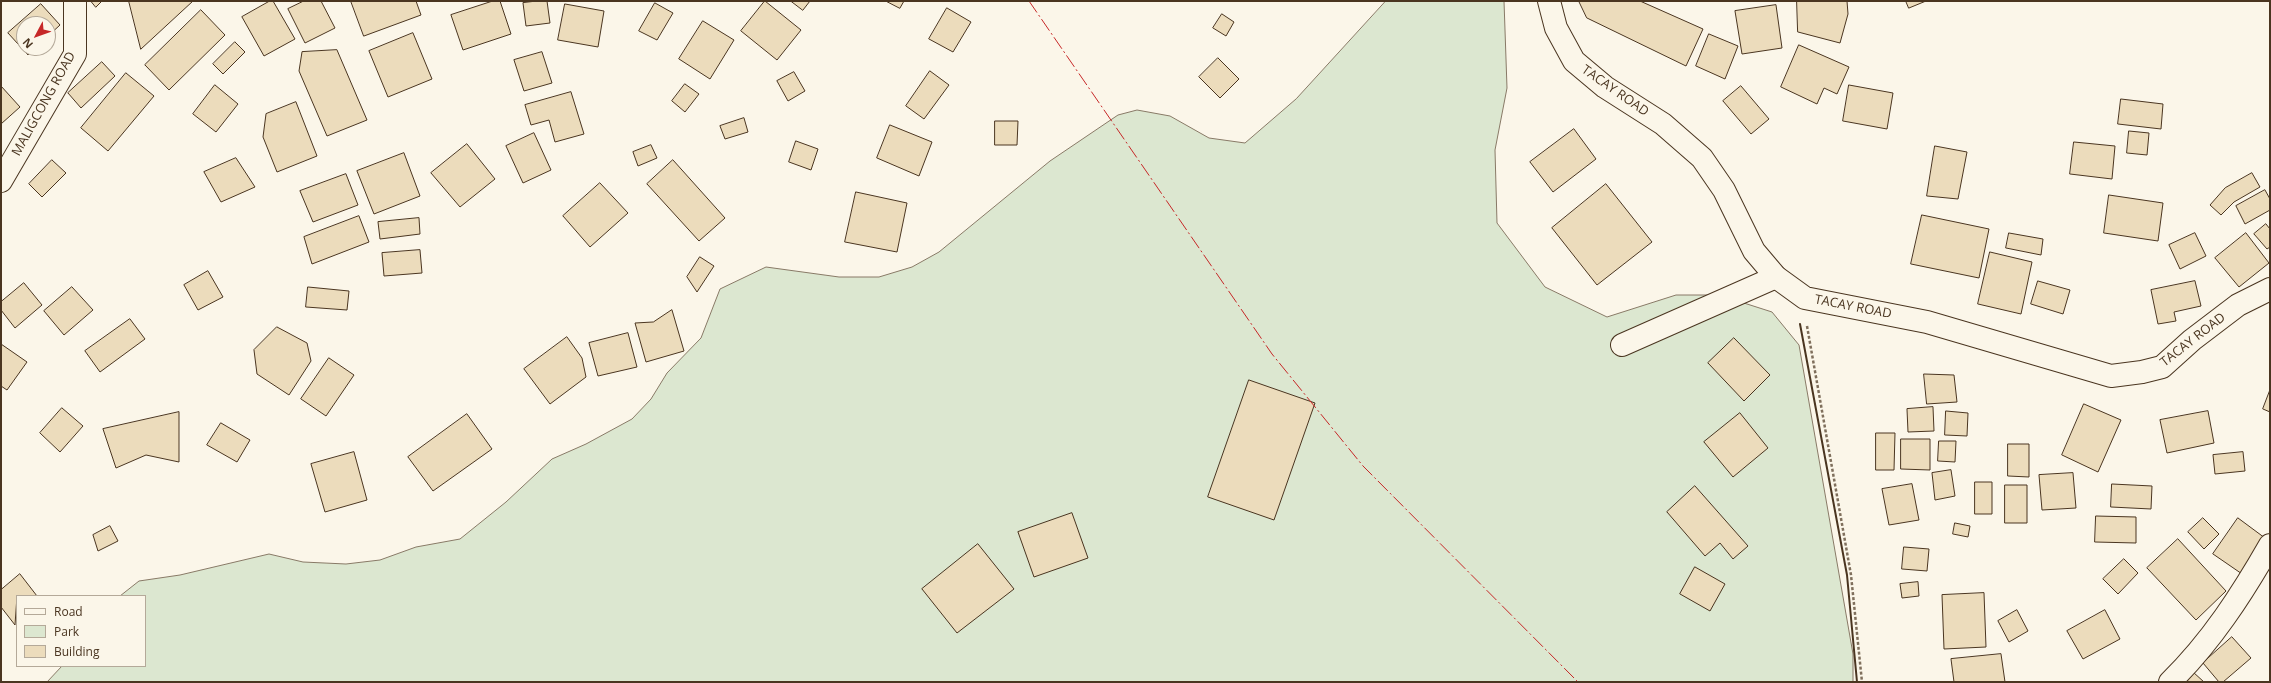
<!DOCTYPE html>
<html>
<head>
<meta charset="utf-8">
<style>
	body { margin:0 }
	#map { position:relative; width:2271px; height:683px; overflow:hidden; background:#fbf6e9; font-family:"Open Sans",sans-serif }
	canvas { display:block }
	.frame { position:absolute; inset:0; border:2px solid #4a3520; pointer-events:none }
	.legend { position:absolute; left:16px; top:595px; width:130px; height:72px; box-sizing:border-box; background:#fbf6e9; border:1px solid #b4a999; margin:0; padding:5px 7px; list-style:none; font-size:12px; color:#4a3520 }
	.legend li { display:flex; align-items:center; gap:8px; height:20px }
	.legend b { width:20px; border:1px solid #b4a999 }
	.north { position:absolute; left:16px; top:16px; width:40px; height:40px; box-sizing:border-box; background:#fbf6e9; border:1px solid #b4a999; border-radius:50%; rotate:229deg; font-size:11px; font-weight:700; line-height:16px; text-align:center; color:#4a3520 }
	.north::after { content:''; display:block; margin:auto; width:14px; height:18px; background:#c62828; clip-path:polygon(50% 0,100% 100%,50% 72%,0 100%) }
</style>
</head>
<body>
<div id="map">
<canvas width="2271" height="683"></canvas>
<div class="frame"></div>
<ul class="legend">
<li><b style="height:5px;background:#fbf6e9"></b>Road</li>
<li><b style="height:11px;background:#dce7d0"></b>Park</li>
<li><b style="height:11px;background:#ecdcbc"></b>Building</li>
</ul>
<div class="north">N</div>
</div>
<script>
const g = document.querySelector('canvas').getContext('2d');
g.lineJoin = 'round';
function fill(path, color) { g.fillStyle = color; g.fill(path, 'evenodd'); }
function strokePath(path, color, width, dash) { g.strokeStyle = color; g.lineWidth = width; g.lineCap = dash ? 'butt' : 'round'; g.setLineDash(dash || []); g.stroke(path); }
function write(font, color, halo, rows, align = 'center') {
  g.font = font + ' "Open Sans",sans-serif'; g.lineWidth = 3; g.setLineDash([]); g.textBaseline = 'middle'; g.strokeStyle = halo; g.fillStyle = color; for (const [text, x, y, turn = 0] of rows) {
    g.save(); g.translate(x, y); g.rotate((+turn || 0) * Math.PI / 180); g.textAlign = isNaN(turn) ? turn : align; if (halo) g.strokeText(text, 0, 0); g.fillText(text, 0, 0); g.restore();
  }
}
const green = new Path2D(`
	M1386 1H1504L1507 88 1495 150 1497 223 1545 287 1607 317 1676 295H1719L1772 312 1799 345 1853 654V682H47L62 666H145V596H120L139 581 180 575 269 554 303 562 346 564 380 560 416 547 460 539 506 502 552 459 586 444 632 419 651 399 667 373 701 338 720 289 766 267 839 277H879L912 267 939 252 1050 161 1118 115 1137 110 1170 116 1209 138 1245 143 1296 99Z`);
const building = new Path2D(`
	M91 1H102L96 7Z
	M129 1H193L141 49Z
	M270 1H273L295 39 264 56 242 17Z
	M304 1H321L335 28 305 43 288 9Z
	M351 1H416L421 15 364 36Z
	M493 1H500L511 34 463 50 451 15Z
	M537 1H547L550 23 526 26 523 3Z
	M765 1 801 30 777 60 741 31Z
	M791 1H810L803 10Z
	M886 1H904L900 8Z
	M1579 1H1640L1703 29 1686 66 1587 18Z
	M1797 1H1847L1848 14 1840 43 1798 32Z
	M1906 1H1926L1909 8Z
	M655 3 673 13 657 40 639 31Z
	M41 4 60 25 48 36V24H24V48H35L28 55 8 33Z
	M565 4 604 11 598 47 558 40Z
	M1776 5 1782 48 1742 54 1735 11Z
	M947 8 971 22 953 52 929 39Z
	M201 10 225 35 169 90 145 65Z
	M1222 14 1234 22 1226 36 1213 28Z
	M703 21 734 40 710 79 679 59Z
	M413 33 432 79 388 97 369 51Z
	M1709 34 1738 46 1725 79 1696 66Z
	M235 42 245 52 223 74 213 64Z
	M1799 45 1849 67 1837 94 1824 88 1817 104 1781 87Z
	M337 50 367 120 327 136 299 71 302 52Z
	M542 52 552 83 524 91 514 60Z
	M1218 58 1239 79 1220 98 1199 77Z
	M102 62 115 76 81 108 68 93Z
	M930 71 949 85 924 119 906 106Z
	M794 72 805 91 788 101 777 81Z
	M126 73 154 96 108 151 81 128Z
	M685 84 699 94 685 112 672 101Z
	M215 85 238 104 216 132 193 114Z
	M1849 85 1893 93 1887 129 1843 121Z
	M1 86 20 107 1 124Z
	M1741 86 1769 119 1751 134 1723 101Z
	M571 92 584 134 555 142 549 120 531 125 525 105Z
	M2121 99 2163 104 2161 129 2118 124Z
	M296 102 317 156 277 172 263 137 266 114Z
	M744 118 748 132 725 139 720 126Z
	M995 121H1018L1017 145H995Z
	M890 125 932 142 919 176 877 158Z
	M1574 129 1596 159 1553 192 1530 162Z
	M2129 131 2149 133 2147 155 2127 153Z
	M534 133 551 170 523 183 506 146Z
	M796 141 818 149 811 170 789 162Z
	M2074 142 2115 146 2112 179 2070 174Z
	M467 144 495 179 460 207 431 173Z
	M651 145 657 158 638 166 633 152Z
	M1935 146 1967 152 1958 199 1927 196Z
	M404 153 420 196 374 214 357 171Z
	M236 158 255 187 221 202 204 172Z
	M52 160 66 173 42 197 29 184Z
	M673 160 725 218 699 241 647 184Z
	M2252 173 2260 187 2234 202 2221 215 2210 205 2225 188Z
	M346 174 358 205 313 222 300 191Z
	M600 183 628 213 590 247 563 216Z
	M1606 184 1652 242 1597 285 1552 228Z
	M2265 190 2270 199V210L2245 224 2236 206Z
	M856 192 907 203 897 252 845 242Z
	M2109 195 2163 203 2158 241 2104 233Z
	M1922 215 1989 229 1979 278 1911 264Z
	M359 216 369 242 312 264 304 237Z
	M419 218 420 234 380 239 378 222Z
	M2266 224 2270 229V247L2267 249 2254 234Z
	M2009 233 2043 239 2041 255 2006 248Z
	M2195 233 2206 256 2180 269 2169 245Z
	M2246 233 2269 263 2239 287 2215 258Z
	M420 250 422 273 384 276 382 253Z
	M1990 252 2032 262 2021 314 1978 304Z
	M700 257 714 266 697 292 687 277Z
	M208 271 223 297 198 310 184 285Z
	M2038 281 2070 290 2063 314 2031 304Z
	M2195 281 2201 306 2174 312 2176 321 2158 324 2151 290Z
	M24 283 42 305 15 328 1 310V302Z
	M72 287 93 310 64 335 44 311Z
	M308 287 349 291 347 310 306 307Z
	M672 310 684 351 646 362 635 323 653 322Z
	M130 319 145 339 100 372 85 351Z
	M277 327 307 343 311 361 289 395 257 374 254 350Z
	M628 333 637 367 598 376 589 343Z
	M567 337 582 358 586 377 550 404 524 369Z
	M1734 338 1770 375 1744 401 1708 363Z
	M1 344 27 362 7 390 1 386Z
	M329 358 354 375 326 416 301 399Z
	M1924 374 1954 375 1957 402 1927 404Z
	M1249 380 1315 403 1274 520 1208 497Z
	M2270 390V412L2263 409Z
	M2084 404 2121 420 2098 472 2062 455Z
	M1933 407 1934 431 1908 432 1907 409Z
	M62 408 83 426 60 452 40 433Z
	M1946 411 1968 413 1967 436 1945 435Z
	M2208 411 2214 443 2167 453 2160 420Z
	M179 412V462L146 455 116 468 103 429Z
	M1740 413 1768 448 1733 477 1704 442Z
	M467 414 492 449 433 491 408 457Z
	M221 423 250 440 237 462 207 445Z
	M1876 433H1895L1894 470H1876Z
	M1901 439H1930V470L1901 469Z
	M1939 441H1956L1955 462 1938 461Z
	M2008 444H2029V477L2008 476Z
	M354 452 367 500 325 512 311 464Z
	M2243 452 2245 471 2215 474 2213 455Z
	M1951 470 1955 496 1935 500 1932 473Z
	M2073 473 2076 508 2042 510 2039 475Z
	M1975 482H1992V514H1975Z
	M1912 484 1919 520 1889 525 1882 489Z
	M2112 484 2152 486 2151 509 2111 507Z
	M2005 485H2027V523H2005Z
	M1695 486 1748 546 1733 559 1720 543 1705 556 1667 512Z
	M1072 513 1088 558 1034 577 1018 532Z
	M2096 516 2136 517V543L2095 542Z
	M2203 518 2219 534 2204 549 2188 532Z
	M2238 518 2269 541 2245 576 2213 554Z
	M1955 523 1970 526 1968 537 1953 534Z
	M110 526 118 541 98 551 93 535Z
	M2178 539 2226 591 2196 620 2147 568Z
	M978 544 1014 589 957 633 922 589Z
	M1904 547 1929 549 1927 571 1902 569Z
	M2124 559 2138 573 2118 594 2103 579Z
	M1695 567 1725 584 1710 611 1680 594Z
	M20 574 37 596H17L15 625 1 607V590Z
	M1918 582 1919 596 1902 598 1900 584Z
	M1984 593 1986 647 1944 649 1942 595Z
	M2017 610 2028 631 2009 642 1998 621Z
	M2105 610 2120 639 2083 659 2067 631Z
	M2232 637 2251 658 2223 682H2219L2203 663Z
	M2001 654 2005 682H1954L1951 659Z
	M2193 672 2204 682H2184Z`);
const path = new Path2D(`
	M1807 326 1851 575 1862 682`);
const minor = new Path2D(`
	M1 181 75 54V1
	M1622 345 1776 277`);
const secondary = new Path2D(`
	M1549 1 1556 28 1574 61 1605 87 1663 124 1702 158 1724 190 1754 251 1776 277 1805 298 1927 322 2111 376 2142 372 2162 367 2192 340 2238 305 2270 289
	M2170 682C2211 642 2242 594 2270 545`);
const wall = new Path2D(`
	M1800 324 1847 575 1857 682`);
const power = new Path2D(`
	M1029 1 1272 354 1363 466 1578 682`);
const streetNames = [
	["TACAY ROAD",1615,91,35],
	["MALIGCONG ROAD",44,104,-61],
	["TACAY ROAD",1853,307,11],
	["TACAY ROAD",2193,340,-38]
];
fill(green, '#dce7d0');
strokePath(green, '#887966', 1);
fill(building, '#ecdcbc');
strokePath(building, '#4a3520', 1);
strokePath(minor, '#4a3520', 24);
strokePath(secondary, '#4a3520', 24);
strokePath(path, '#7f6f5c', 2.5, [3, 2]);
strokePath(minor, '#fbf6e9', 22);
strokePath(secondary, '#fbf6e9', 22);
strokePath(wall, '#4a3520', 2);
strokePath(power, '#c62828', 1, [14, 3, 2, 3]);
write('13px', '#4a3520', '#fbf6e9', streetNames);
</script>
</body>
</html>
